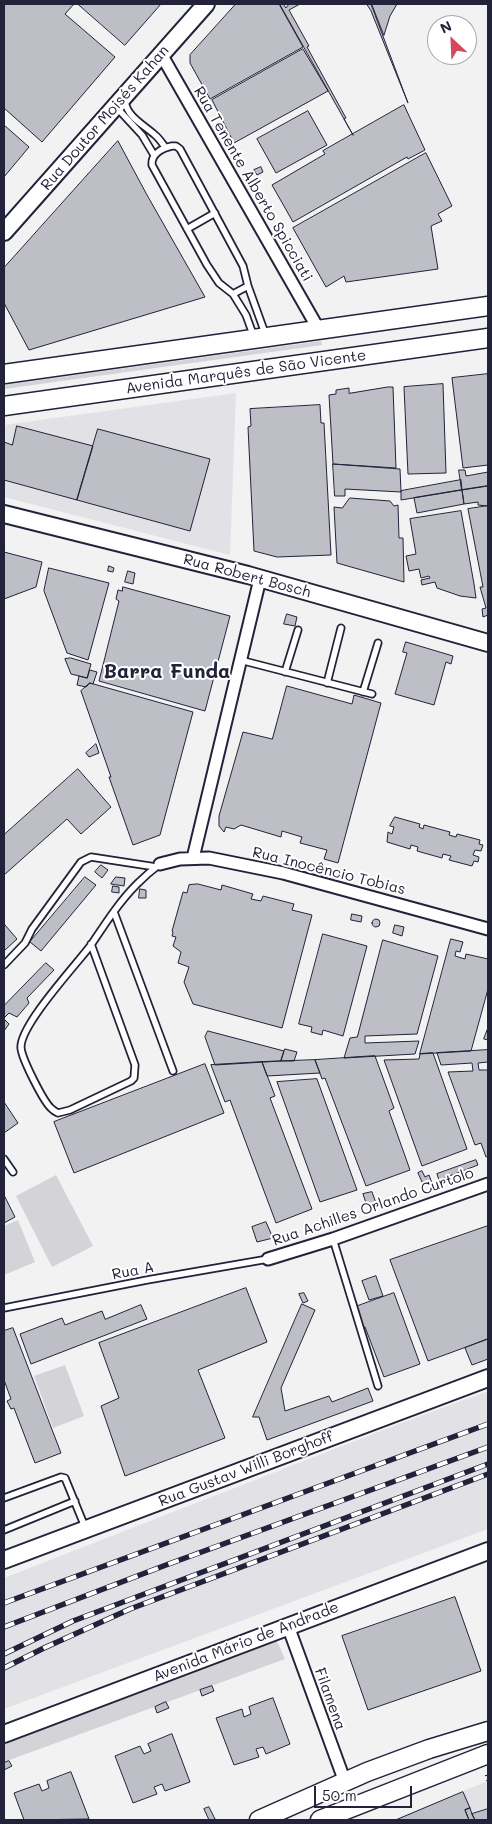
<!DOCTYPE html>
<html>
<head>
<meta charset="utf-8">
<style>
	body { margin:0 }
	#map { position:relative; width:492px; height:1824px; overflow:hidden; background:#f2f2f3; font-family:Mali,sans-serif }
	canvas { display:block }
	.frame { position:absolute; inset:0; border:5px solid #22223b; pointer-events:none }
	.north { position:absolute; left:427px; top:15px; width:50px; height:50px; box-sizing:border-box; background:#fff; border:1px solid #a7a7b1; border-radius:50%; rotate:335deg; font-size:14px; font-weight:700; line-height:20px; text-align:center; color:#22223b }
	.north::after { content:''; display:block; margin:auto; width:18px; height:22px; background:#d1495b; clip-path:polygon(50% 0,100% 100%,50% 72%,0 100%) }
	.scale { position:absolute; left:314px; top:1786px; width:98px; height:22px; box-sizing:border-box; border:2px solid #22223b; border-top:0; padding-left:6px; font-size:15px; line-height:18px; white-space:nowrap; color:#22223b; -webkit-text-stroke:4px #fff; paint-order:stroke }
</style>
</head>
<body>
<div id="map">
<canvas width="492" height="1824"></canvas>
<div class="frame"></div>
<div class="north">N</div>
<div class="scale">50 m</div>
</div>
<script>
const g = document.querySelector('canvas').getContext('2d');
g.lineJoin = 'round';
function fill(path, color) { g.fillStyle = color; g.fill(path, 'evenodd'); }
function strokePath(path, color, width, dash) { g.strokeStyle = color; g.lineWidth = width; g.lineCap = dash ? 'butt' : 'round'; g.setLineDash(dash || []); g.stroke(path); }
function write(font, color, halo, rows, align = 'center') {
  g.font = font + ' Mali,sans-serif'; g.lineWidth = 4; g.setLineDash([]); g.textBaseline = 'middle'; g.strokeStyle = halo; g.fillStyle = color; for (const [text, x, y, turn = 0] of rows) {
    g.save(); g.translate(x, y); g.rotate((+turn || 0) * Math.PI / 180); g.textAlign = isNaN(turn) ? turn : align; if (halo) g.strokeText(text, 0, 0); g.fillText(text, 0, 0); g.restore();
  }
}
const built = new Path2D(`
	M236 393 230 555 4 497V425Z
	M488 1391V1529L4 1709V1578L396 1425Z
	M488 1781V1820H393L448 1797Z`);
const green = new Path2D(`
	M321 341 322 345 4 389V385Z
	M56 1175 93 1246 52 1267 16 1196Z
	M18 1220 35 1262 4 1275V1226Z
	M65 1365 84 1416 53 1428 34 1376Z
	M277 1641 285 1659 4 1762V1744Z`);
const building = new Path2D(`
	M4 4H74L65 14 115 57 42 142 4 108Z
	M78 4H161L125 45Z
	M236 4H279L303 47 210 99 190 63V55Z
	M280 4H283L286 8 289 4H300L289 10 309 46 307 47 346 118 344 119 353 135Z
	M367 4H371L408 103 371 11Z
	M372 4H397L390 16 384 35Z
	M303 49 328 91 234 143 212 100Z
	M404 105 425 150 408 159 407 157 293 222 272 185 325 154 323 151Z
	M308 111 327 145 276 173 257 139Z
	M4 125 29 147 4 177Z
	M118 141 147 195 205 297 29 350 4 303V268Z
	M426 153 452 206 438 214 442 221 431 226 438 269 346 282 344 276 326 287 293 228Z
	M261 167 263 172 257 175 254 170Z
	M488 374V465L463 468 452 378Z
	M443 384 446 473 408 474 404 387Z
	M388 387H393L396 468 333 464 329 395 336 394V390L349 388V393Z
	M320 405 321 423H324L331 555 277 557 254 551 248 427 251 426 250 409Z
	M17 426 93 446 77 500 4 480V442L12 445Z
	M98 429 210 459 190 531 77 500Z
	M333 464 400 469 401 492 345 489V496H335Z
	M459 470H465L466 476 488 472V486L462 490Z
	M461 480 462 490 401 500V491Z
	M488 486V506L478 505V502L464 504 462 490Z
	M462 490 464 504 417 513 414 498Z
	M350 498 390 501 394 506 398 505 399 538H403L404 582 337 563 334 507 342 508Z
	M488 506V615L483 617 482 609 486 608 480 587H483L468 509Z
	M461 511 474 584 476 598 460 596 437 588 435 582 422 585 421 580 430 578 429 576 421 578 419 569 409 571 406 556 416 554 410 519Z
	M4 552 42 562 36 587 4 599Z
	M109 566 114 568 113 572 108 571Z
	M49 568 109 583 88 660 67 653 44 591Z
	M128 571 135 573 133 584 125 582Z
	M123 587 230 616 205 711 99 681 119 601 116 599 118 590 122 591Z
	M287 614 297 617 295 626 284 624Z
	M406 642 453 656 451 664 446 662 434 705 395 694 407 653 403 652Z
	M71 658 91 664 87 678 71 674 65 659Z
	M90 670 97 672 93 684 90 683 86 687 77 685 79 676 87 678Z
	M90 683 193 712 160 835 133 845 109 777H111L81 691Z
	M287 686 352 704 354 695 381 703 338 863 324 859 327 850 300 843 302 837 282 831 281 837 241 825 234 829 226 827 224 832 219 826V816L243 732 272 739Z
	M96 744 99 753 89 757 86 753Z
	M78 769 111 807 81 834 67 819 4 875V835Z
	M395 817 420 824 419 827 423 829 424 825 450 832 449 835 456 837 457 834 480 840 479 844 483 845 481 851 475 850 473 855 479 857 478 862 474 861 472 866 449 860 451 856 443 854 442 858 417 851 418 847 411 845 410 849 387 842 388 832 392 834 394 827 390 826Z
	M101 865 108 870 102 878 95 872Z
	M85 877 96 885 41 951 30 942Z
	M116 877 125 878 124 886 111 884Z
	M198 884 221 890 222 885 253 894 251 899 261 901 263 896 294 904 292 910 312 915 282 1028 193 1004 184 982 189 967 178 963 181 952 173 946 176 937 172 936 173 932 172 931 183 892 187 893 189 885Z
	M113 886 119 887V893L112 892Z
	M140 889 146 890V898H139Z
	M352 914 362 916 361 922 351 920Z
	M372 923a4 4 0 1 1 8 0a4 4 0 1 1-8 0Z
	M5 925 17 939 4 951V926Z
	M395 925 404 927 402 936 393 933Z
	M323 934 367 946 343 1036 323 1030 322 1035 311 1032 312 1027 299 1024Z
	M451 939 463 942 460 952 456 951 455 956 465 959 466 954 488 959V989L471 1051 420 1054Z
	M383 940 438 956 417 1034 365 1036V1043L419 1041 415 1054 344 1058 350 1038 357 1037Z
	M46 963 54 970 27 998 29 1003 17 1017 9 1013 4 1018V1006Z
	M4 1019 9 1024 4 1031Z
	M488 1028V1040L484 1039Z
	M208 1031 284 1051 281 1061 215 1065 205 1037Z
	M285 1049 297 1052 294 1061H281Z
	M488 1050V1062L478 1063 479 1070H488V1156L486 1157 481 1143 475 1145 448 1072 473 1071 472 1063 441 1065 437 1053Z
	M433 1053 467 1149 422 1166 384 1060 419 1059 420 1054Z
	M375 1056 394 1108 389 1111 410 1170 366 1186 325 1078 322 1079 315 1060Z
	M315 1060 320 1073 267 1076 262 1062Z
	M262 1062 275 1096 270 1098 312 1209 276 1223 230 1100 225 1102 211 1065Z
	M205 1064 224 1113 74 1173 54 1122Z
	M317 1079 357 1190 320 1202 277 1082Z
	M4 1102 18 1123 4 1133Z
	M476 1160 478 1165 439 1180 437 1174Z
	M422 1171 425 1177 429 1175 432 1183 425 1185 424 1182H422L418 1173Z
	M372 1192 376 1203 367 1206 363 1194Z
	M5 1197 15 1217 4 1223V1198Z
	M266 1222 273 1238 257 1242 252 1227Z
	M488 1226V1339L428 1361 390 1260Z
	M376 1276 383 1296 369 1300 362 1281Z
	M246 1288 267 1342 198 1370 225 1438 125 1476 101 1406 119 1398 99 1343Z
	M304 1293 308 1301 303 1303 299 1294Z
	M394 1293 420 1364 384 1377 365 1327 362 1328 355 1307Z
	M302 1304 315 1310 281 1388 285 1411 329 1396 332 1402 368 1388 373 1401 267 1440 259 1417H253Z
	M141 1305 147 1319 31 1364 20 1334 62 1318 65 1325 102 1311 105 1319Z
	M13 1328 61 1453 35 1463 14 1408 11 1409 7 1401 11 1399 4 1380V1331Z
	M488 1339V1359L472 1365 465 1348Z
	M455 1597 481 1671 368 1710 342 1636Z
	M212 1686 214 1691 202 1696 200 1690Z
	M273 1698 290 1744 266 1754 263 1747 256 1749 259 1757 234 1765 216 1718 242 1709 244 1717 251 1714 249 1707Z
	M166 1702 169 1708 157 1713 155 1707Z
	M172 1734 190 1782 165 1791 162 1784 154 1787 157 1794 133 1803 115 1756 140 1746 144 1754 151 1751 148 1744Z
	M9 1761 12 1766 4 1770V1763Z
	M71 1772 89 1819 24 1820 14 1793 39 1784 42 1791 49 1788 47 1781Z
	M463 1792 470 1808 465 1810 469 1820H396Z
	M209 1807 215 1819 212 1820H209L204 1809Z
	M470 1808 472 1814 475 1820H469L465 1810Z
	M488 1809V1820H475L472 1814Z`);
const path = new Path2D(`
	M486 1775 488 1783`);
const lane = new Path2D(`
	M125 101C127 117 144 125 155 135 159 138 162 143 165 147
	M117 108 142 135 154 155
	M172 146H176L180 149 243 266 248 286 233 294 219 283 207 265 152 165C151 154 162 148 172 146Z
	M187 229 215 213
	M248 286 266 336
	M233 294 246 315 254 337
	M240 660 372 694
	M285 672 298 630
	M327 683 341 628
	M363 692 378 643
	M114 912 173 1071
	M91 944 135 1065 134 1078 131 1081 70 1110 58 1113C56 1112 54 1111 52 1109 44 1103 22 1059 21 1048 19 1026 76 965 91 945 105 924 119 902 137 884 144 877 152 870 160 864
	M4 965 25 943 32 929 81 862 91 857 156 867
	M4 1159 13 1172
	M333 1239 378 1386
	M4 1308 147 1280 268 1259
	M4 1498 61 1477 65 1478 85 1527
	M4 1530 75 1501`);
const street = new Path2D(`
	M161 54 319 330
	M193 858 260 579
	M160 864 180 859 209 858 283 873 488 929
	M268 1259 333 1239 488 1184
	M288 1626 345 1782`);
const secondary = new Path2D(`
	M4 232 206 4
	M4 514 248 575 488 643
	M4 1560 488 1378
	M4 1734 488 1551`);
const primary = new Path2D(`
	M4 374 488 306
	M4 406 488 338
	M259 1820 367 1772 429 1749 488 1731
	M320 1820 488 1754`);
const rail = new Path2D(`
	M4 1603 488 1424
	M4 1627 166 1565 488 1447
	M4 1654 73 1621 488 1464
	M4 1668 44 1648 130 1609 488 1474`);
const streetNames = [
	["Rua Doutor Moisés Kahan",105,118,-49],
	["Rua Tenente Alberto Spicciati",253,184,60],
	["Avenida Marquês de São Vicente",246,372,-8],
	["Rua Robert Bosch",247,576,15],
	["Rua Inocêncio Tobias",329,871,14],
	["Rua Achilles Orlando Curtolo",373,1207,-19],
	["Rua A",133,1271,-11],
	["Rua Gustav Willi Borghoff",246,1469,-21],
	["Avenida Mário de Andrade",246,1642,-21],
	["Filamena",330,1699,70]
];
const districtNames = [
	["Barra Funda",167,672]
];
fill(built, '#e2e2e6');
fill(green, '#d3d3d8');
fill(building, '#bebec6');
strokePath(building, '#22223b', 1);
strokePath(lane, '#22223b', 9);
strokePath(street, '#22223b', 15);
strokePath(secondary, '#22223b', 20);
strokePath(primary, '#22223b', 21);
strokePath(path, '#22223b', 2.5, [1, 4]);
strokePath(lane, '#fff', 5.5);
strokePath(street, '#fff', 11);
strokePath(secondary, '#fff', 16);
strokePath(primary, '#fff', 18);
strokePath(rail, '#22223b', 5.5);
strokePath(rail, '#fff', 4, [11]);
write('15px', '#22223b', '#fff', streetNames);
write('bold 20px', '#22223b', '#fff', districtNames);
</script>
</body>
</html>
